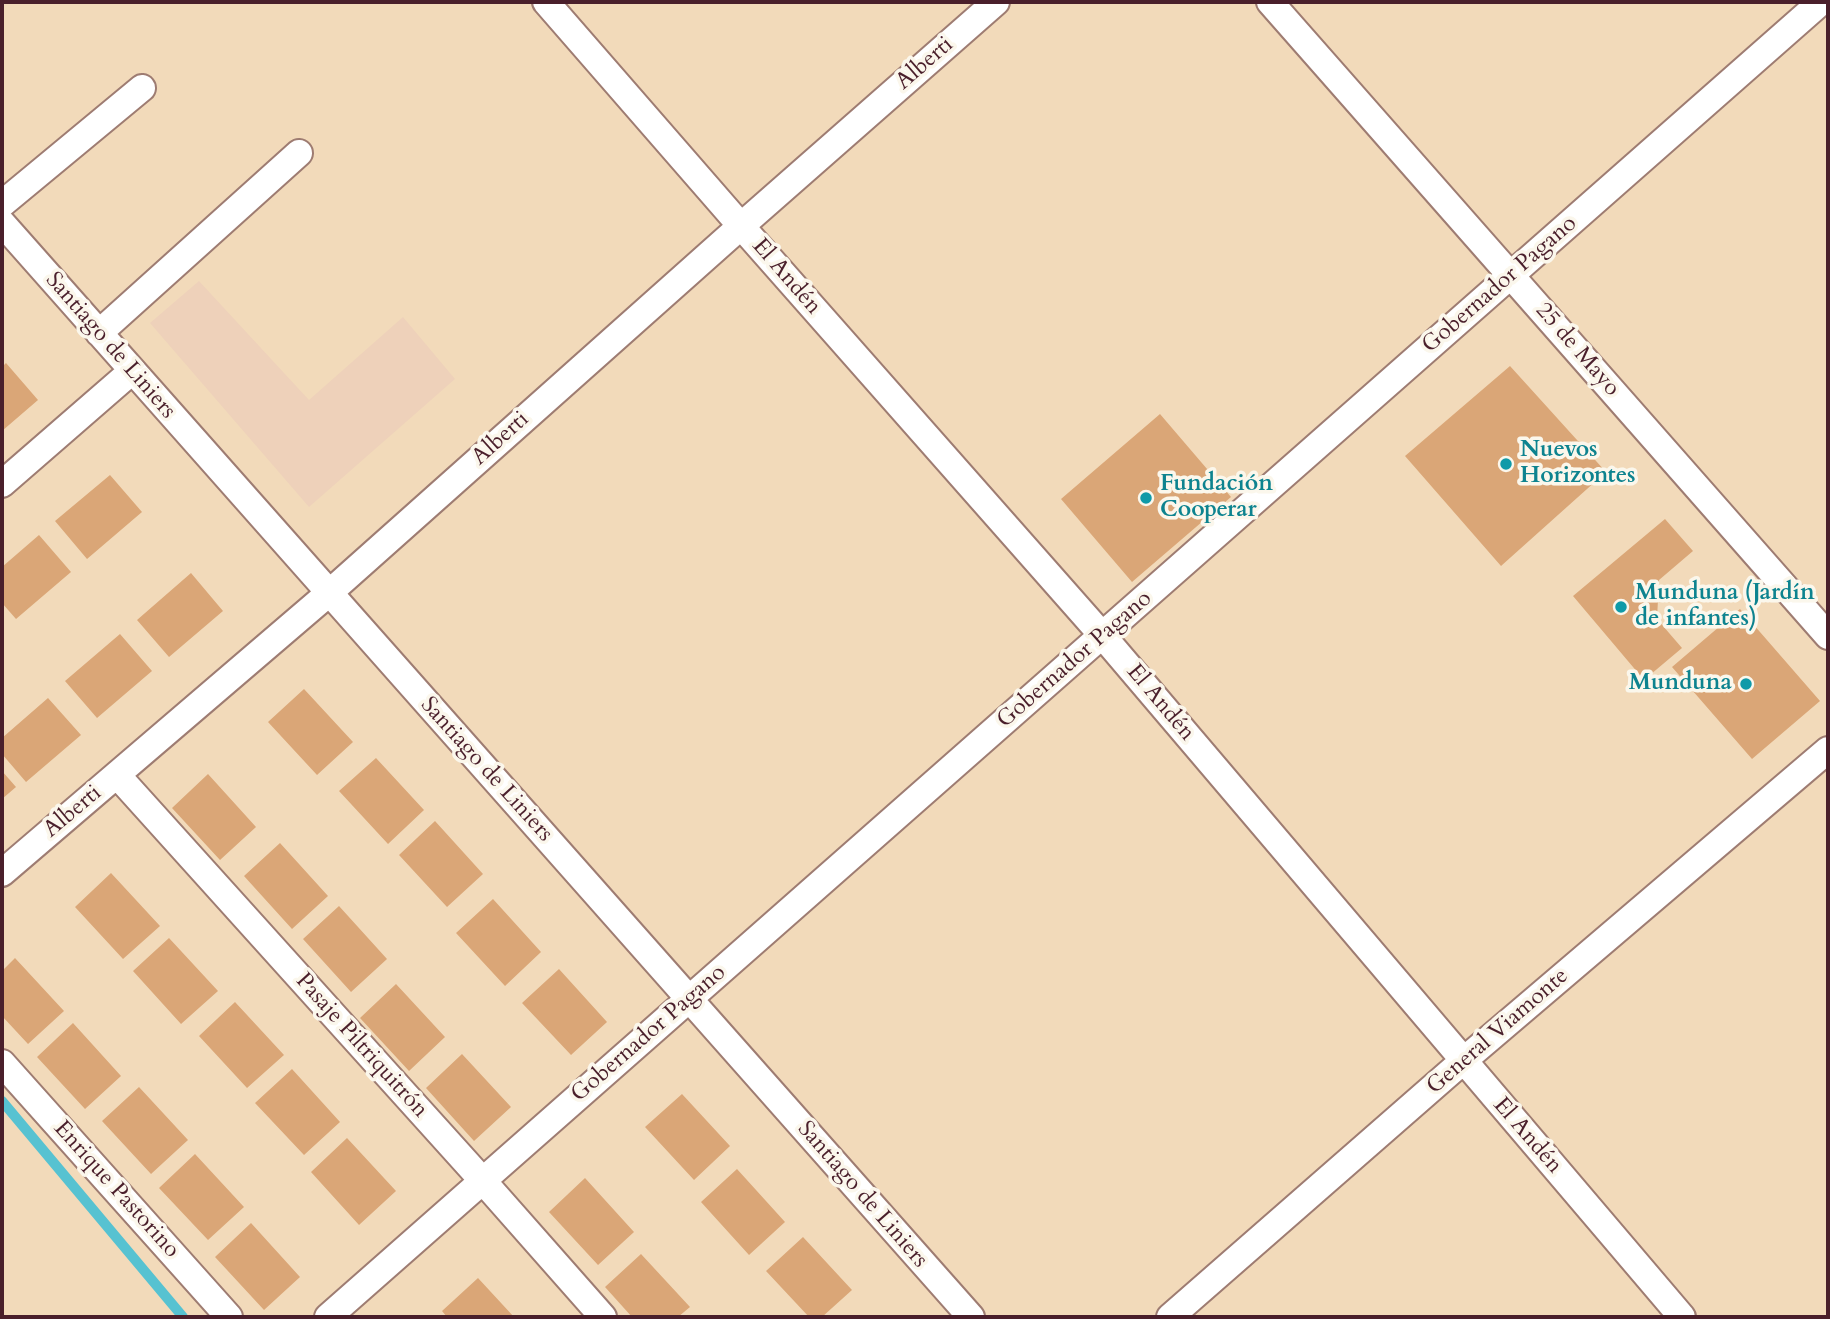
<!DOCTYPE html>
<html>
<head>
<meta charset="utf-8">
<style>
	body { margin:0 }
	#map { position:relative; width:1830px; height:1319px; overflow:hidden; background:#f2daba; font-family:Cardo,serif }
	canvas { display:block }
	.frame { position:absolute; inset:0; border:4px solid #4a1f2b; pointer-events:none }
</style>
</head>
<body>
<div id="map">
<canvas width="1830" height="1319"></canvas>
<div class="frame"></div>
</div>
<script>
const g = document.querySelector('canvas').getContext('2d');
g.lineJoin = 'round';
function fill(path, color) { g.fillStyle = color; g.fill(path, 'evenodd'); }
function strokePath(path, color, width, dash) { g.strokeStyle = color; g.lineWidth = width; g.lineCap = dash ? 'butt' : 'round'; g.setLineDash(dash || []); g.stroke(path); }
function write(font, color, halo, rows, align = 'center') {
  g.font = font + ' Cardo,serif'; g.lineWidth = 7; g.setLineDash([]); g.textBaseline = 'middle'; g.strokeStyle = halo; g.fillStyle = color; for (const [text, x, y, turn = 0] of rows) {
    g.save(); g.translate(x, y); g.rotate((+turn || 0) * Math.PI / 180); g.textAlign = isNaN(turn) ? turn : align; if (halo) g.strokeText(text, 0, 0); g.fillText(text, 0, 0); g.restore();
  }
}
const built = new Path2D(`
	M199 281 309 400 403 317 455 379 309 507 150 323Z`);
const stream = new Path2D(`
	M2 1101 183 1317`);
const building = new Path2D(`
	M6 363 38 400 2 431V367Z
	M1510 366 1606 472 1501 566 1405 456Z
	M1160 414 1231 497 1132 582 1061 499Z
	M110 475 142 512 87 559 55 521Z
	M1665 519 1693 551 1659 580 1657 619 1682 648 1644 680 1573 596Z
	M39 535 71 572 16 619 2 603V567Z
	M191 573 223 611 169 657 137 620Z
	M1740 609 1820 701 1752 759 1672 667Z
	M120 634 152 671 97 718 65 681Z
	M304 689 353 742 317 775 268 722Z
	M48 698 81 735 26 782 2 754V738Z
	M376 758 424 810 388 844 339 791Z
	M2 771 16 787 2 799Z
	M208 774 256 827 220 860 172 808Z
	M435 821 483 874 447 907 399 855Z
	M280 843 328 896 292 929 244 876Z
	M111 873 160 926 123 959 75 907Z
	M493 899 541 952 505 986 456 933Z
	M339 906 387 959 351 992 303 939Z
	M169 938 218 991 181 1024 133 971Z
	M15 958 64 1011 28 1044 2 1016V971Z
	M559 969 607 1022 571 1055 522 1003Z
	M396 984 445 1037 409 1071 360 1018Z
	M235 1002 284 1055 247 1088 199 1036Z
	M73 1023 121 1076 85 1109 37 1057Z
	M462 1054 511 1107 474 1141 426 1088Z
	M292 1069 340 1122 304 1155 255 1103Z
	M139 1087 188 1140 151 1174 102 1121Z
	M682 1094 730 1146 694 1180 645 1127Z
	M347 1138 396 1191 359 1225 311 1172Z
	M195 1154 244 1207 208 1240 159 1188Z
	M737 1169 785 1222 749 1255 701 1202Z
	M585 1178 634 1232 598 1265 549 1212Z
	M251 1223 300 1277 264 1310 215 1257Z
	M803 1237 852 1290 822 1317H809L766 1271Z
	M641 1254 690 1307 678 1317H632L605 1287Z
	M478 1278 514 1317H447L442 1311Z`);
const minor = new Path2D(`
	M546 2 741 226 1102 635 1682 1317
	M1270 2 1828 636
	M2 204 142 88
	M2 223 971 1317
	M99 333 299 153
	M2 484 132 371
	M117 775 483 1181 603 1317
	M2 873 329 593 741 226 996 2
	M2 1063 229 1317
	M328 1317 1821 2
	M1170 1317 1463 1061 1828 750`);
const markers = [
	[1506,464,7,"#0f9aa8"],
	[1146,498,7,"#0f9aa8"],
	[1621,607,7,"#0f9aa8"],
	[1746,684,7,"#0f9aa8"]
];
const streetNames = [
	["Alberti",925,64,-41],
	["El Andén",786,277,49],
	["Gobernador Pagano",1500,285,-41],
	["Santiago de Liniers",110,346,49],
	["25 de Mayo",1577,350,49],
	["Alberti",501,439,-42],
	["Gobernador Pagano",1075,660,-41],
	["El Andén",1160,703,50],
	["Santiago de Liniers",486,770,48],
	["Alberti",73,812,-40],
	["General Viamonte",1498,1032,-41],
	["Gobernador Pagano",649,1034,-41],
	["Pasaje Piltriquitrón",361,1046,48],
	["El Andén",1527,1136,49],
	["Enrique Pastorino",116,1190,48],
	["Santiago de Liniers",862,1195,49]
];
const cultureNames = [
	["Nuevos",1520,451],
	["Horizontes",1520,477],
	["Fundación",1160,485],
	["Cooperar",1160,511],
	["Munduna (Jardín",1635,594],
	["de infantes)",1635,620],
	["Munduna",1732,684,"right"]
];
fill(built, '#eed1ba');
strokePath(stream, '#57c2d1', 10);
fill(building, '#daa677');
strokePath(minor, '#9e7c72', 30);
strokePath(minor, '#fff', 26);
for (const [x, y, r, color] of markers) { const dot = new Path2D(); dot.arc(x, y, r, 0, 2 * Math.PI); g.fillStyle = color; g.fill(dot); strokePath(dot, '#fbf7ec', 2.5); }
write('23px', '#4a1f2b', '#fbf7ec', streetNames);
write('bold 23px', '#0d838f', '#fbf7ec', cultureNames, 'left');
</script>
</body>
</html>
